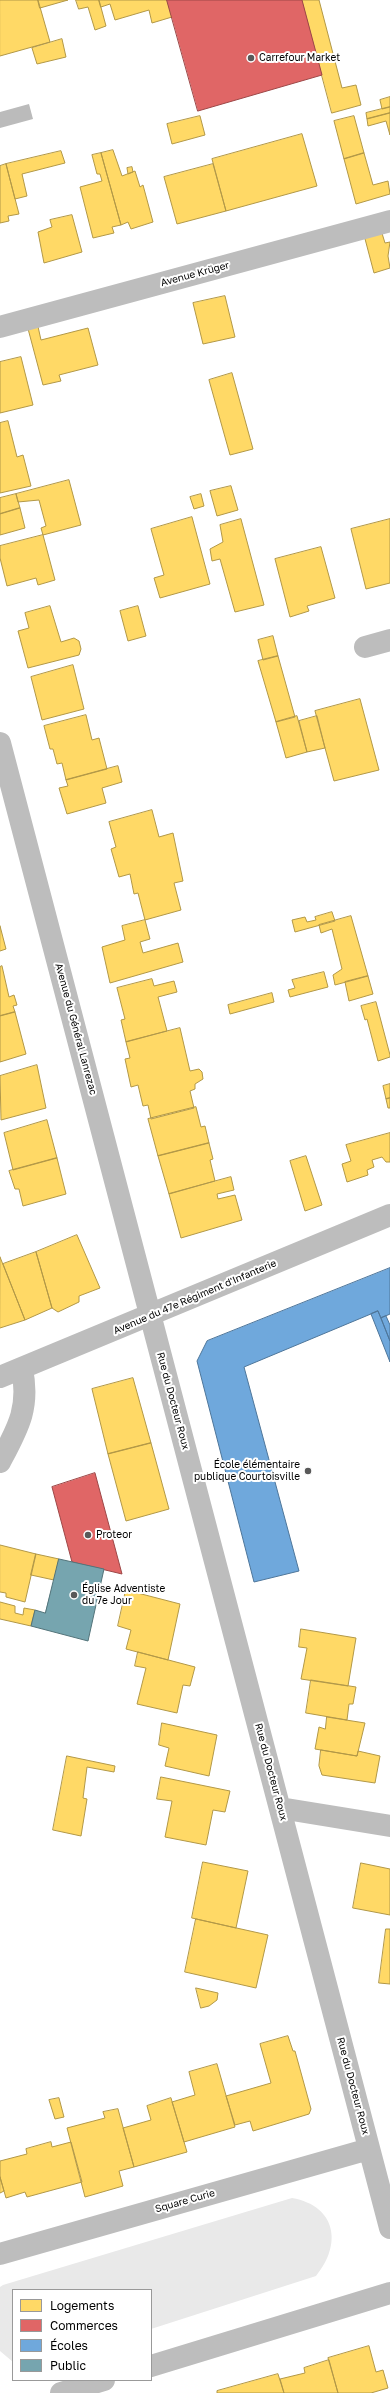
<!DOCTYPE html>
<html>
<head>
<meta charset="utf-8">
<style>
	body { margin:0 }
	#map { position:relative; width:390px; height:2393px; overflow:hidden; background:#fff; font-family:"Golos Text",sans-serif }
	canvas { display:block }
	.legend { position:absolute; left:12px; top:2289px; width:140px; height:92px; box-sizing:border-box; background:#fff; border:1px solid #999; margin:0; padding:5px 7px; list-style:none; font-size:12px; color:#000 }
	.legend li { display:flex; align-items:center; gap:8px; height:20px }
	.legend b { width:20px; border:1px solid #999 }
</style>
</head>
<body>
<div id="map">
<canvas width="390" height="2393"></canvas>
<ul class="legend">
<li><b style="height:11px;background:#ffd966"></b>Logements</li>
<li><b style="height:11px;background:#e06666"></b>Commerces</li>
<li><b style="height:11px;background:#6fa8dc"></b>Écoles</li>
<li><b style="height:11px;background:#76a5af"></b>Public</li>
</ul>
</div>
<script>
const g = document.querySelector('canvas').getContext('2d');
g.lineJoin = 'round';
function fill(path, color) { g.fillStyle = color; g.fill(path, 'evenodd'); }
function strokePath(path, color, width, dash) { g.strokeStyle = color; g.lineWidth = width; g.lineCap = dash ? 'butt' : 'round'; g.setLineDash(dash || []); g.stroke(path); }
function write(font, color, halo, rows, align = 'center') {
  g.font = font + ' "Golos Text",sans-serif'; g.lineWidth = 4; g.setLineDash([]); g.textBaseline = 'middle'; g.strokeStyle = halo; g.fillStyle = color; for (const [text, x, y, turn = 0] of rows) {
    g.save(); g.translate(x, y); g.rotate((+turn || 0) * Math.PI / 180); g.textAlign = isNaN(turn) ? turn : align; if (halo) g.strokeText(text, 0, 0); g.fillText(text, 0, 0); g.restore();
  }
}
const green = new Path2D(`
	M292 2198C337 2206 342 2245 316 2276L151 2329V2290H13V2362L0 2351V2287L3 2285Z`);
const water = new Path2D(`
	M29 104 33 119 0 128V112Z`);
const homes = new Path2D(`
	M0 0H38L50 42 0 56Z
	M38 0H68L40 8Z
	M76 0H99L106 26 95 30 88 7 79 9Z
	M99 0H167L172 17 152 23 149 10 115 20 110 4 101 7Z
	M302 0H319L342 88 356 85 361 105 332 113Z
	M62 39 66 57 37 64 32 48Z
	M390 97V107L382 109 380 100Z
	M390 107V113L367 119 366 113Z
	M390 113V135L386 121 368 126 367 119Z
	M200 116 205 135 172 144 167 124Z
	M354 116 364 153 344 159 334 121Z
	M302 134 317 186 226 211 212 159Z
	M113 150 122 176 135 171 140 187 143 185 153 222 131 229 128 222 121 225 101 153Z
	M61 151 65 163 22 174 27 196 15 199 6 164Z
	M101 153 121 225 112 227 114 233 93 238 80 187 102 181 100 174H97L92 155Z
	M364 153 373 185 388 181 390 194 356 204 344 159Z
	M6 164 19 214 8 216 9 221 0 223V166Z
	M213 164 226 211 177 224 164 177Z
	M132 167 133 172 128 174 127 168Z
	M72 215 82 252 44 263 38 232 52 227 50 220Z
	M381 230 385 243 390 242 388 256 390 268 374 273 364 235Z
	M225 296 235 337 203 344 193 303Z
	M37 322 41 340 88 328 98 365 59 375 61 381 43 385 27 325Z
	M21 357 33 405 0 413V362Z
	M232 373 253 449 230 455 209 380Z
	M8 421 17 457 23 455 31 486 0 493V423Z
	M69 480 81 525 43 535 41 528 46 526 39 500 18 502 16 494Z
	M231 486 238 510 217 516 210 491Z
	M16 494 20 508 0 514V498Z
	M201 494 204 506 194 509 190 497Z
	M20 508 25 528 0 535V514Z
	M192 517 210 584 160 598 154 578 164 575 151 529Z
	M241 519 264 605 235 612 220 559 212 561 210 549 223 542 220 525Z
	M390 519V583L366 589 351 529Z
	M43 535 55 580 38 585 36 578 7 586 0 558V546Z
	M321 547 335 598 307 606 309 611 290 617 275 559Z
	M50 606 61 642 74 638 79 641 81 649 79 655 28 668 18 631 29 628 25 613Z
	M138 606 146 636 128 641 120 611Z
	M273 636 278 656 263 660 258 640Z
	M278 656 295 717 276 722 258 661Z
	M73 665 84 709 42 720 31 677Z
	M360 699 379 770 334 781 315 711Z
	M86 715 92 740 99 738 107 769 66 780 62 763 57 764 53 749H50L44 726Z
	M297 716 307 752 286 758 276 722Z
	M317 716 325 748 307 752 299 721Z
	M118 766 122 782 102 788 106 803 67 814 59 788 68 786 66 780Z
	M152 810 159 837 173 833 183 881 174 883 181 910 145 920 138 893 134 894 130 874 119 877 111 849 116 847 109 822Z
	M332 912 335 921 295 932 292 920 305 917 307 922 316 920 315 917Z
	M351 916 368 976 335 985 333 975 342 969 332 929 321 933 319 925Z
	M145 920 150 939 140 942 143 953 178 943 183 962 110 983 102 947 125 940 122 926Z
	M0 926 6 949 0 951Z
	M2 966 9 997 14 995 17 1005 13 1006 15 1012 0 1016V967Z
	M324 972 328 987 290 997 288 990 295 988 292 980Z
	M368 976 373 994 349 1001 345 982Z
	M152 979 154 986 174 981 177 992 158 997 167 1031 126 1042 121 1020 125 1019 117 988Z
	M272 993 274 1002 230 1014 228 1005Z
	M376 1002 390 1055V1057L378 1061 367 1019 365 1020 361 1006Z
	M15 1012 26 1054 0 1062V1016Z
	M180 1028 190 1071 199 1069 202 1072 203 1079 195 1084V1089L190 1091 194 1108 151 1119 148 1105 143 1106 138 1085 131 1087 125 1059 130 1058 126 1042Z
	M37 1065 46 1108 1 1120 0 1076Z
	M390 1084V1098L386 1099 383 1086Z
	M390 1098V1108H388L386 1099Z
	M196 1107 201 1127 205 1126 209 1143 158 1156 148 1119Z
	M47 1120 57 1158 13 1170 4 1133Z
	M390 1133V1162H386L382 1157 372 1160 374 1167 367 1170 368 1175 347 1182 342 1164 351 1161 346 1145Z
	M209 1143 213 1159 210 1160 215 1181 169 1194 158 1156Z
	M306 1156 322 1205 305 1211 290 1161Z
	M57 1158 66 1194 23 1206 19 1189H15L9 1171Z
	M231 1177 234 1190 217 1194 218 1199 235 1195 242 1220 181 1238 169 1194Z
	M77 1235 100 1288 79 1296V1302L58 1312 52 1308 36 1252Z
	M36 1252 52 1308 25 1320 3 1264Z
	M0 1257 25 1320 0 1328Z
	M133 1378 151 1443 108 1454 92 1389Z
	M151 1443 169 1509 126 1521 108 1454Z
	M0 1545 36 1554 25 1602 6 1597V1593L0 1592Z
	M36 1554 59 1559 54 1580 31 1575Z
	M126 1590 180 1604 168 1660 126 1649 131 1630 118 1626Z
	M0 1602 15 1606V1613L23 1615 24 1608 35 1610 31 1626 0 1619Z
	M301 1629 356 1638 348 1686 301 1679 307 1648 299 1647Z
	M138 1652 195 1667 190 1686 183 1685 177 1713 137 1704 146 1668 135 1666Z
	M311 1680 356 1687 353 1704H349L347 1720 306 1713Z
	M327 1717 365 1723 357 1756 315 1749 319 1727 325 1729Z
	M162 1723 217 1735 209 1776 165 1766 169 1748 159 1745Z
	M321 1750 357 1756 358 1751 380 1756 375 1783 322 1775 319 1766Z
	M67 1756 115 1766 114 1772 87 1767 83 1798 87 1799 81 1836 53 1830Z
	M161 1777 230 1791 225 1812 213 1810 206 1845 165 1837 172 1801 157 1799Z
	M203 1862 248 1871 236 1928 192 1918Z
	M361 1863 390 1869V1915L353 1908Z
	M196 1919 268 1935 256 1988 185 1972Z
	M386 1929H390V1984L379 1983Z
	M196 1988 218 1993 217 2000 209 2006 201 2008Z
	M288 2036 293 2051H295L311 2109 309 2114 253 2131 250 2121 235 2125 226 2096 271 2083 260 2044Z
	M217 2064 235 2127 184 2142 172 2102 195 2095 189 2072Z
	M59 2098 64 2117 55 2119 49 2100Z
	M171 2098 187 2152 134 2167 123 2128 151 2120 147 2106Z
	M118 2109 134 2167 119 2171 123 2186 85 2197 67 2128 105 2118 103 2112Z
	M51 2142 52 2147 71 2142 82 2182 27 2197 25 2192 6 2198 0 2177V2161L27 2154 26 2149Z
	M0 2177 4 2191 0 2193Z
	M369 2346 376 2372 383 2370 388 2388 371 2393H338L328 2358Z
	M329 2360 338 2393H284L280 2379 305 2373 304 2368Z
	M278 2374 284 2393H217V2391Z`);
const shops = new Path2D(`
	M167 0H302L322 75 198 111Z
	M95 1473 122 1574 72 1562 52 1487Z`);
const schools = new Path2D(`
	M390 1268V1314L381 1318 378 1311 244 1367 299 1571 254 1582 197 1361 207 1341Z
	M378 1311 390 1341V1362L371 1314Z
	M386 1316 390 1325V1341L381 1318Z`);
const public = new Path2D(`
	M59 1559 104 1569 88 1641 31 1626 35 1610 45 1613Z`);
const minor = new Path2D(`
	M0 327 390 221
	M365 647 390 640
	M0 743 390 2228
	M0 1377 390 1215
	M0 1462C18 1428 30 1408 22 1369
	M280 1808 390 1826
	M0 2254 369 2149
	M151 2366 390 2293
	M61 2393 104 2380`);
const markers = [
	[251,58,4,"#595959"],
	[308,1471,4,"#595959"],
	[88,1535,4,"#595959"],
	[74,1595,4,"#595959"]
];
const poiNames = [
	["Carrefour Market",259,58],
	["École élémentaire",300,1465,"right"],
	["publique Courtoisville",300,1477,"right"],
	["Proteor",96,1535],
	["Église Adventiste",82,1589],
	["du 7e Jour",82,1601]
];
const streetNames = [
	["Avenue Krüger",195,274,-15],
	["Avenue du Général Lanrezac",76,1029,75],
	["Avenue du 47e Régiment d'Infanterie",195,1297,-23],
	["Rue du Docteur Roux",173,1401,75],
	["Rue du Docteur Roux",271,1772,75],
	["Rue du Docteur Roux",353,2086,75],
	["Square Curie",185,2201,-16]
];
fill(green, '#e9e9e9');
fill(water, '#bbb');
fill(homes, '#ffd966');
strokePath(homes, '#b29847', 1);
fill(shops, '#e06666');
strokePath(shops, '#9d4747', 1);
fill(schools, '#6fa8dc');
strokePath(schools, '#4e769a', 1);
fill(public, '#76a5af');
strokePath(public, '#53747a', 1);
strokePath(minor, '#bdbdbd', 22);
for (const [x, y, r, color] of markers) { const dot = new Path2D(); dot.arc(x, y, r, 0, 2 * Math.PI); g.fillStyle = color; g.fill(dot); strokePath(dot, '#fff', 1.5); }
write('10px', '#000', '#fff', poiNames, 'left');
write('10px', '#000', '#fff', streetNames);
</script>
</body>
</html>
